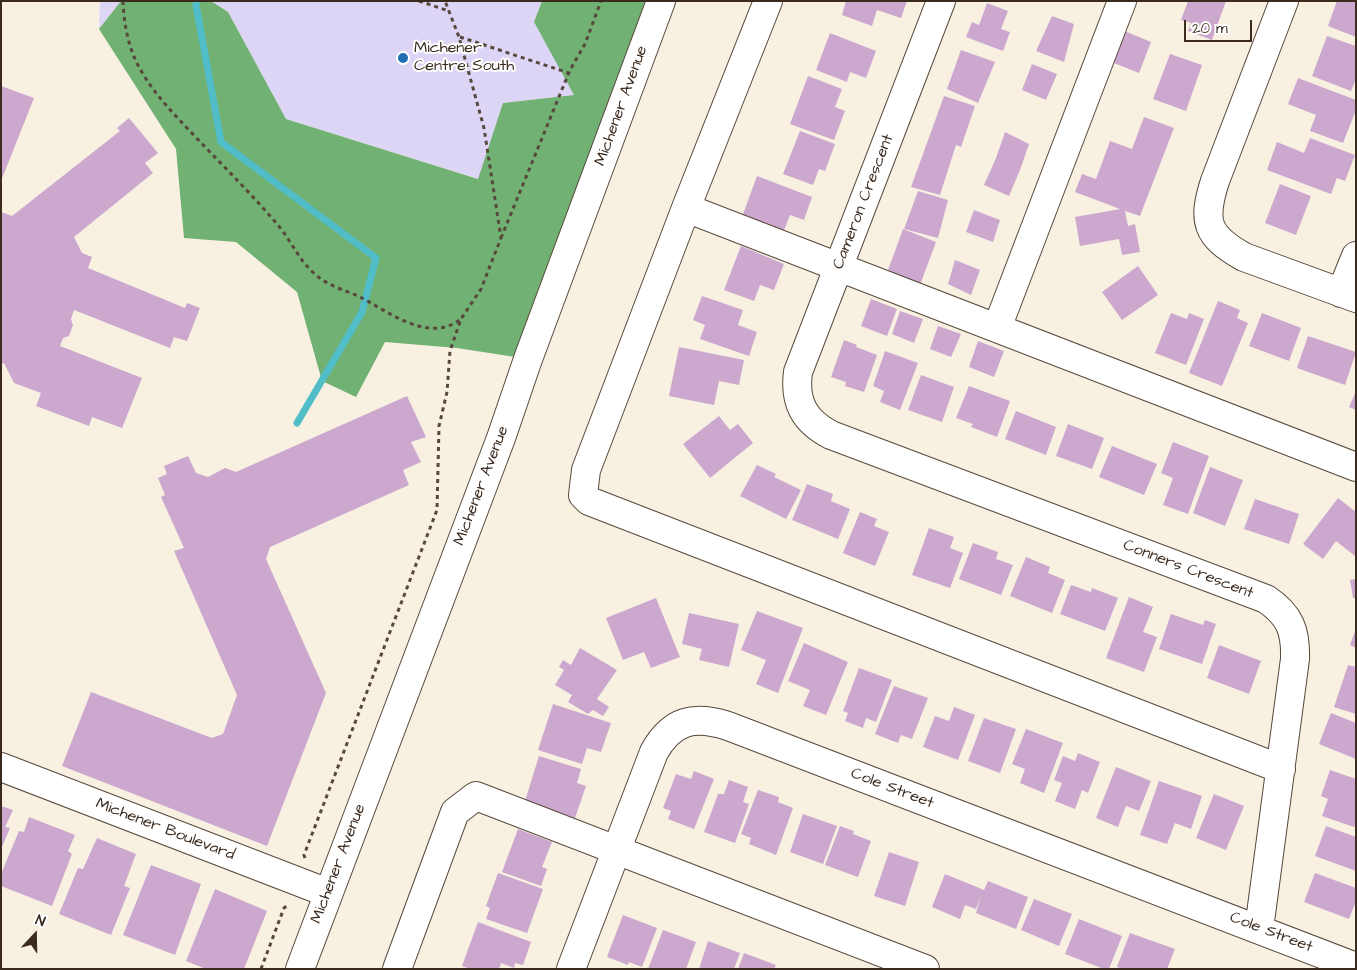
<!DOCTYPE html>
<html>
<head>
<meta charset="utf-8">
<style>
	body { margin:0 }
	#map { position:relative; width:1357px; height:970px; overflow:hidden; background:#f8f1e2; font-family:"Architects Daughter",sans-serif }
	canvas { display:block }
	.frame { position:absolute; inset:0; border:2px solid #3b2a1e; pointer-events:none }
	.north { position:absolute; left:10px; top:910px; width:50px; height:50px; -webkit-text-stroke:4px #fff; paint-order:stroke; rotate:21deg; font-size:14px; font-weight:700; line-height:20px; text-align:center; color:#3b2a1e }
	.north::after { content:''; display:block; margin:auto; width:18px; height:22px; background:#3b2a1e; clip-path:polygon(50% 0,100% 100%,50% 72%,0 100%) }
	.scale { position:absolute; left:1184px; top:20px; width:68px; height:22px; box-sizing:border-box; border:2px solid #3b2a1e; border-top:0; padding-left:6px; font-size:15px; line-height:18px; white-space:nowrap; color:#3b2a1e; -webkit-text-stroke:4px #fff; paint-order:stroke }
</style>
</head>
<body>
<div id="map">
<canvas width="1357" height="970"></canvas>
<div class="frame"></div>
<div class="north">N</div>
<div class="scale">20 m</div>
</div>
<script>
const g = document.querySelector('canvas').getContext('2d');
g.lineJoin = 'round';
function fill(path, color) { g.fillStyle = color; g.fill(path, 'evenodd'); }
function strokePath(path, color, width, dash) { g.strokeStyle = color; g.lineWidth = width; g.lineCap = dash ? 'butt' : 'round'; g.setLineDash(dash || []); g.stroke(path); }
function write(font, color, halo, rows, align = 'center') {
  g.font = font + ' "Architects Daughter",sans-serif'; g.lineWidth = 4; g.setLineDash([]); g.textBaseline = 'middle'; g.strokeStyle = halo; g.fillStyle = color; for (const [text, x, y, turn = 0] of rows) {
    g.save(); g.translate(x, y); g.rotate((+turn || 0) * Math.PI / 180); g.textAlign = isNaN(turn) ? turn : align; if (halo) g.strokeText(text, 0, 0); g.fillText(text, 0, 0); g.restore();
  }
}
const built = new Path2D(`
	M100 1H121L99 29Z
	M211 1H542L534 22 575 95 503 103 479 179 286 119 228 12Z`);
const forest = new Path2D(`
	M121 1H211L228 12 286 119 478 179 503 103 574 95 534 22 542 1H662L528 359 457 348 385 342 356 397 322 381 297 292 236 242 184 238 176 149 99 29Z`);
const stream = new Path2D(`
	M197 1 196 5 221 142 376 258 362 312 297 423`);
const building = new Path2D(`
	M846 1H907L901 18 877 10 872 26 842 15Z
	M1188 1H1226L1212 40 1188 31 1191 23 1181 20Z
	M1337 1H1356V37L1328 26Z
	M987 3 1008 11 1001 29 1010 32 1003 51 966 37 972 22 979 25Z
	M1052 16 1074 24 1064 62 1036 51Z
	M1122 30 1151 42 1139 73 1109 61Z
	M830 33 876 51 866 78 850 72 847 82 816 70Z
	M1327 36 1356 46V79L1351 91 1312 76Z
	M961 50 995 62 978 103 947 89Z
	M1170 54 1202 65 1186 111 1153 99Z
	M1032 64 1057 74 1046 100 1022 90Z
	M808 76 842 89 835 107 845 111 834 140 790 124Z
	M1298 78 1356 100V110L1343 143 1310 131 1316 115 1288 104Z
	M1 86 34 98 1 181Z
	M944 96 975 106 961 147 956 145 940 195 911 187Z
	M1144 117 1174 128 1140 216 1125 211 1128 226 1135 224 1140 252 1122 255 1119 239 1080 246 1075 217 1120 209 1075 192 1082 174 1096 179 1110 141 1132 149Z
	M129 118 158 153 145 163 153 173 74 237 82 253 92 257 88 268 185 308 187 303 200 308 187 341 174 337 170 348 74 310 71 319 73 325 69 336 63 338 60 346 142 378 122 428 92 417 89 426 36 406 41 393 14 383 4 363 1 364V212L12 216 120 131 117 128Z
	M800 131 835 144 825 171 819 169 813 185 783 174Z
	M1005 132 1029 144 1020 170 1009 196 984 185 996 158Z
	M1310 138 1355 155 1345 181 1337 178 1331 194 1267 170 1277 142 1304 153Z
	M757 176 812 197 804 220 790 215 783 233 742 217Z
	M1280 184 1311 196 1296 235 1265 223Z
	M918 191 948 200 938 238 904 229Z
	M974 210 1000 220 993 242 966 232Z
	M903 229 936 242 920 285 887 273Z
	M741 246 784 264 774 290 760 285 754 301 724 290Z
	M955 260 980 270 971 295 948 284Z
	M1138 266 1158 295 1122 320 1102 292Z
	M702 296 743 310 738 325 757 332 749 356 700 339 705 325 693 320Z
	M871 299 897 309 887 336 861 326Z
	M1218 301 1240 310 1237 318 1248 323 1222 386 1189 373Z
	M900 311 923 319 914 343 892 334Z
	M1171 313 1187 319 1189 313 1204 319 1186 365 1155 353Z
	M1262 313 1301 328 1289 361 1249 346Z
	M938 326 961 334 951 357 930 349Z
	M1308 336 1356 352 1345 385 1297 368Z
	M844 340 857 345 856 347 877 355 864 392 845 386 846 382 831 377Z
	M978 341 1004 351 994 377 969 367Z
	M679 347 744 360 739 385 719 381 714 405 669 396Z
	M885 351 918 363 900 410 880 402 884 391 873 386Z
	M921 375 954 387 942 422 908 410Z
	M969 386 1010 401 997 437 971 427 973 424 956 418Z
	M1356 391V410L1349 407Z
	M407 396 426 437 411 442 421 462 403 470 409 485 270 547 266 559 326 693 267 846 62 766 91 692 212 738 223 734 237 695 174 551 184 548 161 497 165 495 158 478 167 474 164 466 188 456 196 473 208 477 225 468 236 472Z
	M1016 411 1056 427 1046 455 1005 439Z
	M719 416 730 430 738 424 753 443 710 478 683 444Z
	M1068 424 1104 438 1092 469 1056 456Z
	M1173 442 1209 456 1188 514 1163 505 1173 478 1161 473Z
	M1112 446 1157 464 1144 495 1099 477Z
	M757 465 776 474 774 477 801 490 786 519 740 496Z
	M1210 467 1243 480 1225 526 1193 513Z
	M807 484 833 494 831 501 850 509 838 539 792 520Z
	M1338 498 1356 512V555L1355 556 1336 541 1323 559 1303 544Z
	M1255 499 1299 514 1289 544 1244 529Z
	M860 512 877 519 874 526 889 532 875 566 843 553Z
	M929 528 954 537 950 548 963 553 950 588 912 575Z
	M973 543 998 552 996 559 1013 565 1001 595 959 579Z
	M1026 557 1050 567 1048 573 1065 580 1052 613 1010 596Z
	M1356 579V598H1353L1350 580Z
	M1071 585 1091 592 1092 588 1118 598 1105 631 1060 614Z
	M1129 597 1153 607 1143 632 1157 637 1144 672 1106 658Z
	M656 598 680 657 651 668 644 652 623 660 606 618Z
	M757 611 803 628 778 693 756 684 766 660 741 650Z
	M689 613 739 624 729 667 699 660 702 649 682 644Z
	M1171 614 1203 625 1205 620 1216 624 1202 664 1159 649Z
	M1356 628V648L1350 645Z
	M804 643 848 662 826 715 803 706 810 690 788 681Z
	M1219 645 1261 661 1249 694 1207 678Z
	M580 648 617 670 597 699 609 707 603 716 593 710 588 714 568 702 572 695 555 685 564 670 559 667 563 660 571 665Z
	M1348 665 1356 667V714L1334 707Z
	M859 668 892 680 876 722 866 718 863 728 845 721 848 713 843 711Z
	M894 686 928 698 912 739 901 735 898 743 875 734Z
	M553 704 611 723 601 752 587 748 582 764 538 750Z
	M954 707 975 715 958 760 923 747 935 716 949 721Z
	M1331 713 1356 723V759L1319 744Z
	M984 718 1016 729 1000 773 968 761Z
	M1026 729 1063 743 1044 793 1020 783 1025 769 1012 764Z
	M1078 753 1100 762 1088 793 1082 790 1075 809 1055 801 1062 783 1054 780 1063 756 1075 761Z
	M539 756 581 769 577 783 586 786 575 818 525 801Z
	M1116 767 1151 781 1139 811 1126 806 1118 827 1096 818Z
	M1330 770 1356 779V823L1354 827 1322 816 1328 799 1321 796Z
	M694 771 714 779 694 829 668 819 671 811 663 808 676 774 691 779Z
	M729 780 748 787 743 802 749 804 735 843 704 832 718 794H724Z
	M1159 781 1202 796 1191 829 1175 823 1167 844 1140 835Z
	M758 790 779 797 778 802 793 808 776 855 749 844 751 838 741 834Z
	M1214 794 1244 806 1226 850 1196 838Z
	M1 806 13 810 5 827 10 828 1 849Z
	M803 814 837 826 823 864 790 852Z
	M29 817 75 835 68 851 72 854 52 906 1 886V874L19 831 24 832Z
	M840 826 854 831 853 834 871 841 858 877 825 865Z
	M1326 826 1356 837V871L1315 856Z
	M518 829 552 842 542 867 547 869 541 886 502 872Z
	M97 838 136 854 124 886 130 888 111 935 59 914 78 868 83 869Z
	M889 852 919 862 905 906 874 896Z
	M151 865 201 884 175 955 123 935Z
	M498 873 543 889 527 933 486 919 490 908 486 906Z
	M1315 873 1356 888V901L1349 919 1304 902Z
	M945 874 984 890 988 881 1028 897 1016 929 976 913 981 896 976 909 965 905 960 919 932 907Z
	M215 889 267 911 244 969H206L186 961Z
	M1034 899 1072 914 1059 946 1021 930Z
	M623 915 657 928 642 967 629 962 628 965 607 957Z
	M1079 919 1122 936 1109 969H1104L1065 954Z
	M478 922 531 942 523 965 515 963 514 968 501 963 499 969H470L462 966Z
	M663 930 696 942 686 969H648Z
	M1130 933 1175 949 1167 969H1122L1117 967Z
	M708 941 740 953 734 969H699Z
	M744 953 776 965 774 969H738Z`);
const path = new Path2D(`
	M123 1C124 24 128 47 139 67 152 91 170 110 188 129 218 161 249 191 277 224 291 240 299 261 316 275 328 286 345 290 360 297 389 312 429 344 461 319
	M419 1 449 11
	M460 37 569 73
	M501 238 570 70 585 44 601 1
	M305 858 304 855 437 510 439 426 447 392 450 351 461 319 481 289 501 238 484 128 459 37 445 1
	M261 969 284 908 288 905`);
const minor = new Path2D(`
	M768 1 686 208 586 470 583 495 589 501 1281 769
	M941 1 798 372C794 402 804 421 831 435L1266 599C1290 615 1296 631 1295 659L1259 929
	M1284 1 1215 181C1202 221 1206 236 1244 257L1356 298
	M686 208 1356 467
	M1341 293 1356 256
	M997 328 1122 1
	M1 767 328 893
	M300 969 501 438 528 359 661 1
	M397 969 455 812 476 796 925 969
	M571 969 654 752C672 720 694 715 728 726L1356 967`);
const markers = [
	[403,58,6,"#1f6fb2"]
];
const poiNames = [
	["Michener",414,49],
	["Centre South",414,67]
];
const streetNames = [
	["Michener Avenue",622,106,-70],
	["Cameron Crescent",864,202,-69],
	["Michener Avenue",482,486,-69],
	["Conners Crescent",1188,570,21],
	["Cole Street",892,789,21],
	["Michener Boulevard",165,830,21],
	["Michener Avenue",339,864,-69],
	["Cole Street",1271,933,21]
];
fill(built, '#ddd5f6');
fill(forest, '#71b173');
strokePath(stream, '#50bdc9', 7);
fill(building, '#cca8ce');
strokePath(minor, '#57483b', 30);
strokePath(path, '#57483b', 3, [4, 4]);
strokePath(minor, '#fff', 28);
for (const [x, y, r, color] of markers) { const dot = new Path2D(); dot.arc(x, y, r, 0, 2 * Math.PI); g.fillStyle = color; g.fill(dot); strokePath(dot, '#fff', 2); }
write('16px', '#3b2a1e', '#fff', poiNames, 'left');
write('16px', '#3b2a1e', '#fff', streetNames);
</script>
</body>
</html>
